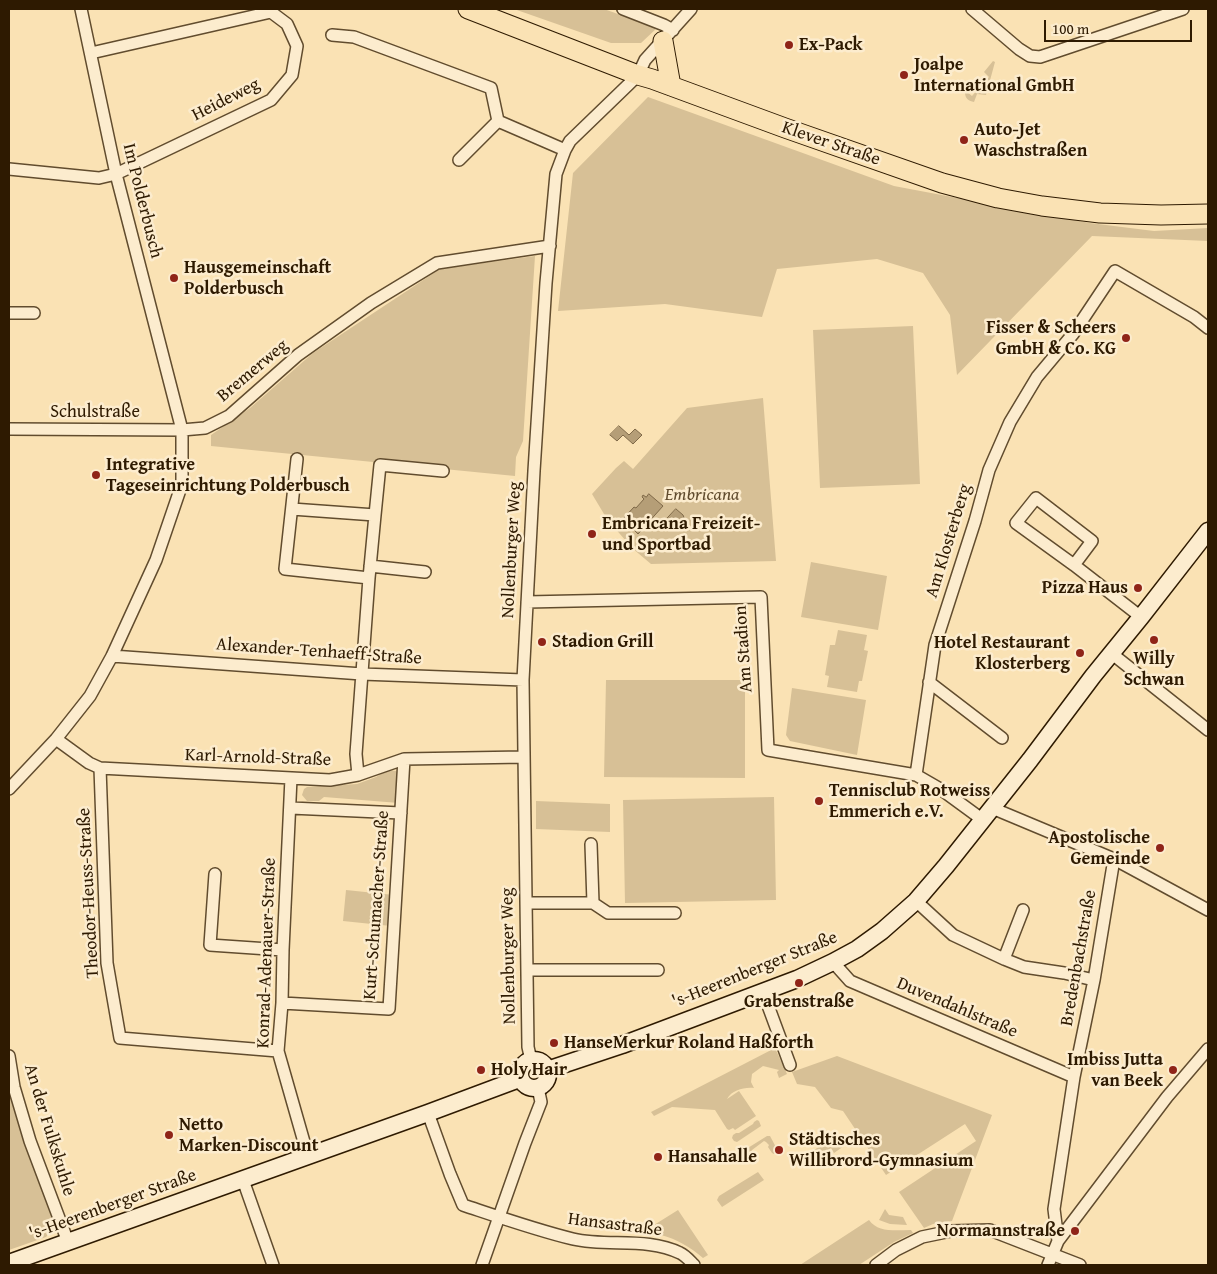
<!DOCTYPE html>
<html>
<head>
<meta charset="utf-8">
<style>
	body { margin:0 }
	#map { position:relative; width:1217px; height:1274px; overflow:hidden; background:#fae2b4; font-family:"Gentium Book Plus",serif }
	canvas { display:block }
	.frame { position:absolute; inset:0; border:10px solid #2e1a01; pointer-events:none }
	.scale { position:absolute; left:1044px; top:20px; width:148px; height:22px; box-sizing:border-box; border:2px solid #2e1a01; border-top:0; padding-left:6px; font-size:15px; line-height:18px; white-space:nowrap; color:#2e1a01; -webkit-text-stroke:4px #fcecce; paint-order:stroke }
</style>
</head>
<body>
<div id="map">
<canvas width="1217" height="1274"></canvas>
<div class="frame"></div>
<div class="scale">100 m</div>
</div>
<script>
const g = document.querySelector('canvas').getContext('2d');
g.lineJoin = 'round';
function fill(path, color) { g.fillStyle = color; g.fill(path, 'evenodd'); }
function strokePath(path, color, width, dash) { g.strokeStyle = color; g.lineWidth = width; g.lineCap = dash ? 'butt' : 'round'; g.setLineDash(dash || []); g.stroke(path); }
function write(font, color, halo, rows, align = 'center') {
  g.font = font + ' "Gentium Book Plus",serif'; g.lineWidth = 5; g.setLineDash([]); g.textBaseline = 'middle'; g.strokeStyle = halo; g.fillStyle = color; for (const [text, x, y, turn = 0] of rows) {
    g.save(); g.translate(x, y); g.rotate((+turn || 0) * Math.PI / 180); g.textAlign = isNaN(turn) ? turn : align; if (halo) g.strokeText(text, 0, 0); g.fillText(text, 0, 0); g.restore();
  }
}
const green = new Path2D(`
	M514 9H604L657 28 641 43H611Z
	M993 61 995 62 986 95 977 94 974 102C969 101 965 99 965 92L966 91 972 96 989 77 984 72Z
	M648 97 894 186 1090 223 1154 231 1208 228V241L1092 236 957 375 950 315 923 273 877 259 777 269 762 317 665 304 558 311 573 173Z
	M535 256 523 441 516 457 515 476 211 446V435L250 408 313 353 440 269Z
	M913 326 920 484 820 488 813 330Z
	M763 398 776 561 651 564 632 548 607 519 592 494 616 468 624 461 633 469 687 408Z
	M811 562 887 576 878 630 801 617Z
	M838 630 867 635 864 650 868 651 862 681H859L857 692 827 687 829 676 825 675 830 645H835Z
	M606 680H745V778L604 777Z
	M792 688 866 700 857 755 790 741 786 735Z
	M388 770 396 771 399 776V803L324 797 319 801H307L302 795 304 789 307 787 357 784 376 777Z
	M774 797 776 900 625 903 623 800Z
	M536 801 610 804V832L536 829Z
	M346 890 394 895 391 926 343 921Z
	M775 1048 787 1074 779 1078 777 1072 779 1070 763 1066 752 1074 751 1082 754 1088C744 1087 732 1090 727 1099L739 1091 756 1116 735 1130 733 1128 729 1130 727 1129 715 1110 672 1107 654 1116 651 1112Z
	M837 1056 992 1115 952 1221 933 1224 924 1228 899 1192 976 1141 965 1124 886 1175 843 1111 831 1108 815 1087 797 1084 792 1072Z
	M9 1085 15 1106 55 1226 46 1237 9 1250Z
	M757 1120 759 1121 761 1126 737 1142 734 1141 732 1138 733 1135 736 1133H739L753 1124 754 1122Z
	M767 1136H770L778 1151 774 1154 772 1153 768 1147 769 1145 766 1142 764 1141 752 1150 751 1154 747 1157 744 1156 742 1154 743 1151Z
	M840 1140 844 1146 834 1153 831 1148 813 1160 809 1153 827 1142Z
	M758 1172 764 1180 722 1207 717 1200 719 1196Z
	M885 1209 889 1215 903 1217 907 1225 890 1224 879 1220Z
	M678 1210 708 1255 703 1258C690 1247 677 1239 661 1235L654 1225Z
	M869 1220C878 1233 896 1230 911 1230L913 1233 894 1242 859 1265H800Z`);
const water = new Path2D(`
	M619 426 629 435 635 429 642 435 633 444 623 435 617 441 610 435Z
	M649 494 663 506 638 534 626 522 624 524 621 521 634 507 636 508 644 499 642 497 643 495 646 497Z
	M676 509 683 515 685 520 680 524 675 522 670 527 664 522Z`);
const street = new Path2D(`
	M623 9 664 25 673 30
	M972 9 1019 49 1030 56 1040 57 1183 9
	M332 35 354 37 491 88 498 121 565 150
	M459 160 498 121
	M9 169 99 178 116 174 271 100 292 75 297 46 287 24 271 12 91 53
	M9 313H34
	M9 429 182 430 205 428 229 416 298 355 371 303 437 263 550 246
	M297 459 285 569 369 578
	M292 509 375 515 369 578 356 754 358 775
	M375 515 380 465 443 471
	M1074 565 1092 541 1036 498 1016 523 1074 565 1141 617
	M370 566 425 572
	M527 602 761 597 768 750 916 775 942 790 983 820
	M1111 653 1208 730
	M112 656 362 674 523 680
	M929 682 1002 738
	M56 739 89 763 100 768 330 780 358 775 404 759 524 757
	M100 768 107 963 120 1038 278 1051
	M916 775 935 645 975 521 989 470 1010 422 1037 377 1073 334 1115 271 1194 317 1208 328
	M291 778 283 950 282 1003 278 1051 308 1156
	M9 789 56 739 90 696 112 656 156 560 182 484V430L116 174 81 9
	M291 808 401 813
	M992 808 1114 859 1208 910
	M591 844 593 903
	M215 874 210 945 283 950
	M916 901 953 935 1004 959 1024 967 1064 973 1094 980
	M526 903H593L608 913H675
	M1004 959 1023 910
	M833 962 850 981 1074 1077
	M527 970H658
	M763 992 790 1065
	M282 1003 389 1009 404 759
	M9 1056 14 1087 30 1141 68 1242
	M531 1060 528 1047 523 680 534 471 546 283 556 174 565 150 570 141 629 84 638 75 645 60 691 9
	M428 1113 450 1174 463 1205C499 1217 536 1230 573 1239 608 1247 647 1237 680 1253 685 1255 690 1261 694 1265
	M243 1180 273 1265
	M1058 1241 1054 1209 1074 1077 1094 980 1114 859
	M482 1265 525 1143 541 1102 538 1088
	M876 1265 896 1250 922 1237 951 1231 990 1230 1080 1265
	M1048 1265 1058 1241 1167 1097 1208 1049`);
const secondary = new Path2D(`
	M520 1074a14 14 0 1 1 28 0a14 14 0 1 1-28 0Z
	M547 1070 622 1045 797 979 833 962 857 949 882 931 916 901 946 866 1030 760 1093 676 1141 617 1208 531
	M9 1263 428 1113 519 1079`);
const primary = new Path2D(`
	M468 9 638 75 652 79 785 128 942 183 998 198 1042 206 1100 213 1161 215 1208 214
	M663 41 671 86`);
const markers = [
	[789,45,5,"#8f2418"],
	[904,75,5,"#8f2418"],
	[964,140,5,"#8f2418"],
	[174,278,5,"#8f2418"],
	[1126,338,5,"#8f2418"],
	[96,475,5,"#8f2418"],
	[592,534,5,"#8f2418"],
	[1138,588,5,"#8f2418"],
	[1154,640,5,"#8f2418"],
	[542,642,5,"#8f2418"],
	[1080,653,5,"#8f2418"],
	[819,801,5,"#8f2418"],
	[1160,848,5,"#8f2418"],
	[799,983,5,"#8f2418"],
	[554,1043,5,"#8f2418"],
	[481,1070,5,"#8f2418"],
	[1173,1070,5,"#8f2418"],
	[169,1135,5,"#8f2418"],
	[779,1150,5,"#8f2418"],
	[658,1157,5,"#8f2418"],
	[1075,1231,5,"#8f2418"]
];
const poiNames = [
	["Ex-Pack",799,45],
	["Joalpe",914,65],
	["International GmbH",914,86],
	["Auto-Jet",974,130],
	["Waschstraßen",974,151],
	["Hausgemeinschaft",184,268],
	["Polderbusch",184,289],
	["Fisser & Scheers",1116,328,"right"],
	["GmbH & Co. KG",1116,349,"right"],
	["Integrative",106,465],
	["Tageseinrichtung Polderbusch",106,486],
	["Embricana Freizeit-",602,524],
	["und Sportbad",602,545],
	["Pizza Haus",1128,588,"right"],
	["Stadion Grill",552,642],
	["Hotel Restaurant",1070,643,"right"],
	["Klosterberg",1070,664,"right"],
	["Willy",1154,659,"center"],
	["Schwan",1154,680,"center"],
	["Tennisclub Rotweiss",829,791],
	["Emmerich e.V.",829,812],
	["Apostolische",1150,838,"right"],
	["Gemeinde",1150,859,"right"],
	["Grabenstraße",799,1002,"center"],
	["HanseMerkur Roland Haßforth",564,1043],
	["Imbiss Jutta",1163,1060,"right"],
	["van Beek",1163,1081,"right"],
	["Holy Hair",491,1070],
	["Netto",179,1125],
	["Marken-Discount",179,1146],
	["Städtisches",789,1140],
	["Willibrord-Gymnasium",789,1161],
	["Hansahalle",668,1157],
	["Normannstraße",1065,1231,"right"]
];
const streetNames = [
	["Heideweg",226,100,-27],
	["Klever Straße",831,144,19],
	["Im Polderbusch",142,201,76],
	["Bremerweg",253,371,-40],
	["Schulstraße",95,412],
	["Am Klosterberg",949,541,-73],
	["Nollenburger Weg",512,550,-87],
	["Am Stadion",744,649,-94],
	["Alexander-Tenhaeff-Straße",319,652,4],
	["Karl-Arnold-Straße",258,758,2],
	["Theodor-Heuss-Straße",89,893,-93],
	["Kurt-Schumacher-Straße",377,905,-86],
	["Konrad-Adenauer-Straße",267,953,-88],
	["Nollenburger Weg",509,956,-91],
	["Bredenbachstraße",1079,958,-80],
	["'s-Heerenberger Straße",755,970,-22],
	["Duvendahlstraße",957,1008,23],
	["An der Fulkskuhle",49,1130,73],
	["'s-Heerenberger Straße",113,1205,-20],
	["Hansastraße",615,1225,7]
];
const parkNames = [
	["Embricana",702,495]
];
fill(green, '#d7c096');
fill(water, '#b59e77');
strokePath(water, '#7f6948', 1);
strokePath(street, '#614c2e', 14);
strokePath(secondary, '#2e1a01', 19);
strokePath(primary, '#2e1a01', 21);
strokePath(street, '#fcecce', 11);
strokePath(secondary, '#fcecce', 16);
strokePath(primary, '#fae2b4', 19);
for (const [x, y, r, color] of markers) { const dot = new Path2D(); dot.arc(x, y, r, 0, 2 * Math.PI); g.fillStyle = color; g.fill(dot); strokePath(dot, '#fcecce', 2); }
write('bold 18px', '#2e1a01', '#fcecce', poiNames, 'left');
write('18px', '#2e1a01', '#fcecce', streetNames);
write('italic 18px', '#614c2e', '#fcecce', parkNames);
</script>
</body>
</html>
